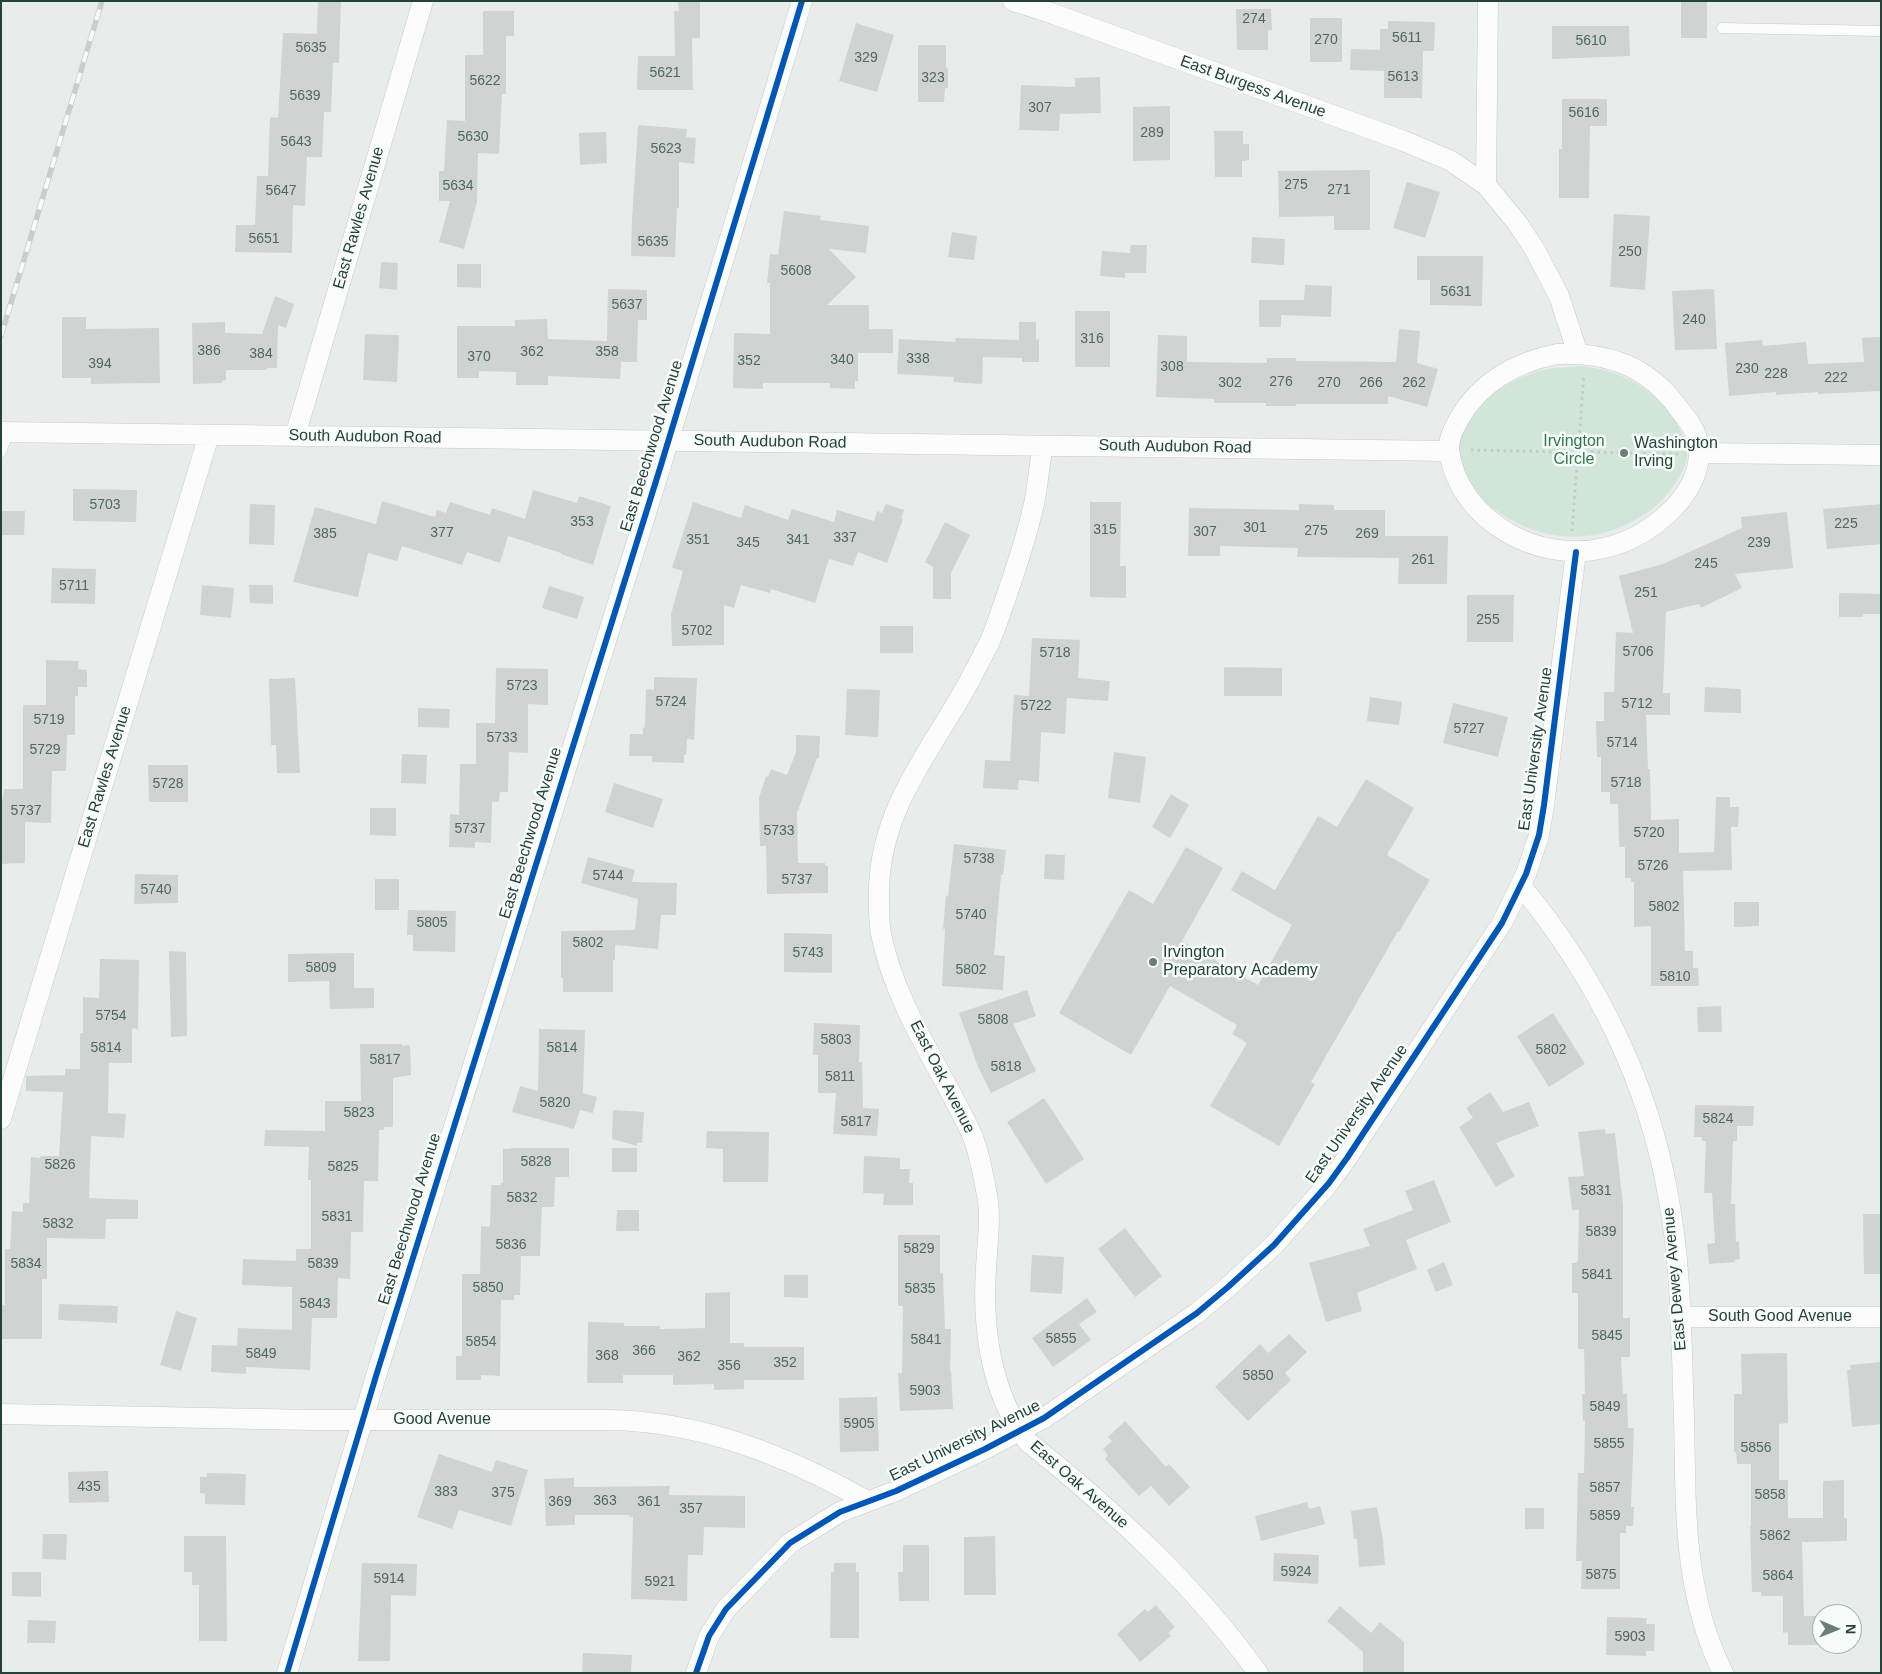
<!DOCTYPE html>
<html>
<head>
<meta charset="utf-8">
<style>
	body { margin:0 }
	#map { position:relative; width:1882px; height:1674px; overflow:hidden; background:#e8edeb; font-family:Helvetica,sans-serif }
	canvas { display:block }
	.frame { position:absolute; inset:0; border:2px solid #24423a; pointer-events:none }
	.north { position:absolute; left:1812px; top:1604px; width:50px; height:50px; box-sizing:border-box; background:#f7fbf9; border:1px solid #a3b1ad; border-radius:50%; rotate:91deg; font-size:14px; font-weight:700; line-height:20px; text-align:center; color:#24423a }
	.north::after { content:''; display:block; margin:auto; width:18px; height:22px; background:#697e78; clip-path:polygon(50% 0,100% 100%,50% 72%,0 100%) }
</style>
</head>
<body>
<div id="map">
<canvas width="1882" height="1674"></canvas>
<div class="frame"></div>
<div class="north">N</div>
</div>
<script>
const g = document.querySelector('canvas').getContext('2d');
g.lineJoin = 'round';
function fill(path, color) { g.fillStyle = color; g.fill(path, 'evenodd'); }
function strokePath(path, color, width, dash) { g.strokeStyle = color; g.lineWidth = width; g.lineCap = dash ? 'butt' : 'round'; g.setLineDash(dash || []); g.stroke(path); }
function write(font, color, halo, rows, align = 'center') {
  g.font = font + ' Helvetica,sans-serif'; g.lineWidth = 5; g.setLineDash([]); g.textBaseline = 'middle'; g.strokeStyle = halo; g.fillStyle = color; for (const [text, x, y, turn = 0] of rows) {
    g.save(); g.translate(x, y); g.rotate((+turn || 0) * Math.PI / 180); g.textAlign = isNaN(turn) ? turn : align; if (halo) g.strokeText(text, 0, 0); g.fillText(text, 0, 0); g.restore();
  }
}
const green = new Path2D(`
	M1584 366C1599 369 1614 372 1628 379 1655 392 1683 421 1687 452 1689 470 1666 498 1652 509 1608 542 1556 546 1508 518 1498 512 1486 504 1477 496 1468 485 1462 468 1460 454 1454 407 1514 374 1554 368 1564 367 1574 367 1584 366Z`);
const building = new Path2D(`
	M318 1H341L339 63H333L331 112H324L322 157H307L305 206 293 205 292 253 235 252 236 225H255L257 176H268L270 117 278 118 283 33 317 34Z
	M678 1H700V38H692L693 90H637L638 56H675L674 11H679Z
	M1681 1H1707V38H1681Z
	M1236 9H1271L1272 30H1268V50H1237Z
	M483 11H514V36H506V94H502L499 154 478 153 477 202 464 249 439 242 450 201H439V171H444L447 120 465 121V55H483Z
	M1310 18H1342V62H1310Z
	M1388 21 1435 22 1434 51H1423L1422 98H1384V71L1350 70 1351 49 1380 50V29H1388Z
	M856 23 894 35 877 92 839 81Z
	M1552 26H1629L1630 56 1552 59Z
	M918 45H946V68H948V88H945L944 102H918Z
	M1100 77 1101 113 1060 114 1059 131 1019 130 1021 85 1075 87V78Z
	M1562 99H1607V126H1590L1589 198H1559V149H1562Z
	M1170 106V160L1133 161V107Z
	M638 125 687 129 686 137 696 138 694 164 679 162V208H677L675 257 631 256 632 220Z
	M1214 131H1243V144H1249V160L1242 161V177H1215Z
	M606 132 607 163 580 165 579 133Z
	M1370 170V230H1334V216L1279 217 1278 171Z
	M1407 182 1440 192 1425 238 1393 228Z
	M784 211 821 216 820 220 869 226 866 253 829 249 856 277 827 305H869V329H893V353H858V381H855V389L830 388V383H763V389L733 388 734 333 770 334V283H767L770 254 778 255Z
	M1614 214 1650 216 1645 290 1610 287Z
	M952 232 977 236 974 260 948 257Z
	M1252 237 1285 239 1284 265 1251 263Z
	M1131 245H1147L1146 273H1125V278L1100 276 1102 251 1130 253Z
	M1417 256H1483L1482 306 1430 305V280H1417Z
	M381 262 398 263 397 290 379 288Z
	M457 264H481V288L457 287Z
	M1305 285 1332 286 1331 317 1281 315V327H1259V300H1304Z
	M608 289 647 290V320H638L637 362H621L620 379 548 376V385H516V372L479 371V378H457V326H515V320L547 319 548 339 607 341Z
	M1714 289 1717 349 1675 350 1672 291Z
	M275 296 294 304 286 328 278 325 277 368H267V370H226V380L222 381V383L193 384 192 323 225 322V333L262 334Z
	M1075 311H1110V367H1075Z
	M62 317H86V329L159 328 160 383 91 384V378H62Z
	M1019 322H1036V340L1039 339V362H1022V358L983 357 982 384 953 382 954 377 897 374 899 339 955 342 956 338 1019 340Z
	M1399 329 1420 331 1417 363 1438 369 1427 407 1388 396V404H1296V406H1266V403H1214V399L1156 397 1158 335 1187 336V362L1267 363V358H1296V361L1396 362Z
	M365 334 399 335 397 382 363 380Z
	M1881 337V391L1818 394V392L1776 395V392L1729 396 1725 343 1762 340 1763 346 1806 342 1808 364 1864 362 1862 338Z
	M73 489 137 490 136 522 73 521Z
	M533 490 577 503 579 496 611 506 593 565 561 554V553L508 536 500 563 467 552 462 565 402 546 397 561 368 553 358 597 293 582 315 507 376 524 382 501 435 517 437 510 446 513 450 502 490 515 492 508 525 519Z
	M693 502 741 518 745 505 788 520 792 509 834 522 837 510 874 521 877 511 882 513 886 504 904 510 901 518 903 519 887 563 858 552 853 566 829 559 815 603 771 589 770 593 741 585 734 608 724 605V645L672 646 671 614 683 571 672 568Z
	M1090 502H1121L1120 566H1126V598L1090 597Z
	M250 504 275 505 274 545 249 544Z
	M1299 504 1334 505V510H1385V536H1448L1447 584H1398L1399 558 1297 557 1298 548 1220 546V556H1188L1189 508 1299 510Z
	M1881 504V544L1827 549 1823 509Z
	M1 511H25L24 535H1Z
	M1787 512 1793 568 1735 574 1742 588 1701 608 1699 604 1666 612 1663 693H1670V715H1646L1648 769H1650L1651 820 1679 819V853L1714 852 1716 797H1730V807H1739L1738 827H1731L1732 870 1683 871 1685 951H1693V968H1698L1699 986H1651V926L1634 927V882H1631V878H1625V847H1619L1618 804H1610V792H1601V757H1597L1596 721H1604V692H1614L1616 632 1633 633 1619 576 1663 564 1742 528 1741 517Z
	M945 522 970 535 951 573V599H933V567L925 562Z
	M52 568 96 569 95 604 51 603Z
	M202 585 234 588 231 618 200 615Z
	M249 585H273V604L250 603Z
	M549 586 584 597 577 619 542 608Z
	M1839 593 1881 594V614H1863V617H1839Z
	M1467 595H1514L1513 642H1467Z
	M880 626H913V653H880Z
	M1032 638 1080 640 1078 678 1110 681 1108 701 1067 698 1065 734 1041 732 1039 782 1019 780 1018 790 983 788 985 760 1010 761 1014 695 1029 696Z
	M46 660 79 661 78 669 87 670V687H78V696H75V735H67L66 771H52L51 823 25 822V863L1 864V799H3L4 789H23V705H46Z
	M1224 667 1282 668V696H1224Z
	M496 668 548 669V705L528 704V753L509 752 508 792H500L499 802H492L491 843 475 842V848L449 847 450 814 459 815 460 764H476V723H495Z
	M654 677 697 678 694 740 687 739 686 755H684V763L652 762V756H629L630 734H643V727L645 728 646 689 654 690Z
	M295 678 300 773H277L276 745H271L269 679Z
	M1705 687 1741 689V713L1704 712Z
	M847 689 880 690 878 737 845 735Z
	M1370 697 1402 702 1399 725 1367 721Z
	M1453 703 1508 717 1498 757 1443 743Z
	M418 708 450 709 449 728 418 727Z
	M796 735 820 736 819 758H817L797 813 798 863H825V866H828V893L767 894 766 846H760L759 798 766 776 768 777 771 769 787 775 796 752Z
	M1114 752 1146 757 1140 803 1108 798Z
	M402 754 427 755 426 784 401 783Z
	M148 765H188V802H149Z
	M1366 779 1414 808 1387 855 1430 880 1399 932 1398 931 1311 1082 1315 1084 1279 1146 1210 1106 1247 1043 1232 1034 1237 1025 1170 986 1131 1055 1059 1013 1129 890 1153 904 1186 847 1223 868 1182 941 1258 985 1292 925 1231 890 1242 871 1275 890 1318 816 1337 827Z
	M614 783 663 799 653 828 605 812Z
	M1171 794 1189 805 1170 838 1152 827Z
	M370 808H396V836L370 835Z
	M954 844 1006 850 1003 875H1001L994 955 1005 956 1003 990 942 986 945 929H943L946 896H948Z
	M1045 854 1065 855 1064 880 1044 879Z
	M588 857 635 870 632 882 677 883 676 915H661L658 949 615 945V960H613V992H563V978H561V931L635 930 638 899 581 883Z
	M135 874 178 875V903L134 904Z
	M375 879H399V910H375Z
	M1734 902H1759V926L1734 927Z
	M408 910 456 911 455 952 413 951V935H407Z
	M784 933 832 934V973L784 972Z
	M169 951 186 952 187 1036 171 1037Z
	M354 953V988H374V1008L330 1009 329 981 288 982V954Z
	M100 959 139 960 138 1029 132 1028V1063H109L108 1113 126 1114 124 1138 91 1136 89 1198 138 1200V1219H106L105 1239 47 1238V1279H42V1339H1V1305H5V1249H10L12 1211 23 1212V1203H29L31 1157 40 1158V1156H59L63 1092 26 1091V1076L65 1075V1069H80V1033H83V997L99 998Z
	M1027 990 1036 1016 1013 1024 1036 1071 991 1093 978 1067 959 1013Z
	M1721 1006 1722 1032H1698L1697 1007Z
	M1553 1013 1585 1064 1549 1087 1517 1036Z
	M814 1023 860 1025 859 1062H862L863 1108 879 1109 877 1136 833 1134 836 1093H818V1055H813Z
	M539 1029 585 1030 583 1093 597 1097 593 1113 580 1110 574 1129 512 1112 520 1086 538 1091Z
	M360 1044H402V1046L410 1045 411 1075 393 1078V1127H384V1130H379L378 1181H364L363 1232H351L350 1279 338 1278 337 1318H312L310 1370 246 1367V1374L211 1372 212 1345 237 1346 238 1328 292 1330V1287L242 1285 243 1259 296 1261V1249H311V1180H308L309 1147 264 1146 265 1130 325 1131V1101H361Z
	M1490 1092 1503 1112 1529 1102 1539 1126 1496 1143 1515 1176 1496 1187 1459 1127 1473 1118 1466 1108Z
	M1044 1098 1084 1159 1046 1184 1007 1122Z
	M1695 1105 1754 1106 1753 1126H1737V1141H1733L1731 1204H1735L1736 1242 1739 1241 1740 1259 1735 1260V1262L1709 1264 1707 1244 1715 1243 1712 1193H1704L1706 1141H1702V1137H1694Z
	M613 1110 644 1112 642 1143H637V1146L612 1139Z
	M1605 1129 1606 1134 1615 1133 1623 1205V1318H1630V1357H1621L1623 1394H1627L1628 1428H1634L1631 1507H1634L1633 1526H1626V1533H1620V1589H1581L1582 1561H1576L1578 1473H1584L1585 1421H1583L1582 1394H1585L1584 1349H1578V1293H1572V1263H1577L1578 1258 1579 1210H1572L1568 1177 1584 1176 1578 1132Z
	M707 1131 769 1132 768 1182H723V1149L706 1148Z
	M511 1148H569V1177H555L554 1207H542L540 1256H521L520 1295H514V1300H501L500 1376 481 1375V1380H456V1356H462V1274H480L481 1226 490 1227 491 1185H501V1183H503V1149H511Z
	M612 1148H637V1172H612Z
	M864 1156 900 1158V1169H910L909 1183H913V1205H883L884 1194 863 1193Z
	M1434 1180 1451 1222 1406 1240 1417 1269 1357 1293 1362 1311 1326 1322 1309 1263 1370 1246 1363 1229 1413 1210 1405 1191Z
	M617 1210H639V1231H616Z
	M1863 1214H1881V1274H1864Z
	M1125 1228 1162 1276 1135 1297 1098 1249Z
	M898 1235H940V1273H943L945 1329H951L950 1371H951L953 1409 900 1411 898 1373H902L903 1306H898Z
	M1032 1255 1064 1257 1062 1294 1030 1292Z
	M1444 1262 1453 1285 1436 1292 1427 1270Z
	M784 1275H808V1298L784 1297Z
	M730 1292V1343H744V1347H804V1380H744V1389L714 1390V1384L673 1385V1375H623V1383H587L588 1322 624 1323V1326H660V1329L705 1328V1293Z
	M1087 1298 1097 1312 1079 1324 1091 1340 1053 1367 1032 1338Z
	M59 1304 118 1306 117 1323 58 1320Z
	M176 1311 197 1318 181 1371 160 1365Z
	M1289 1334 1307 1352 1285 1373 1291 1380 1248 1421 1215 1387 1260 1344 1268 1353Z
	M1787 1353 1788 1423 1779 1424V1480H1788V1518H1823V1481L1844 1480V1518H1847V1541L1802 1542 1804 1616H1819L1818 1645H1788V1632L1783 1633V1596H1761V1592H1752L1750 1526H1751V1464H1737L1736 1452H1734V1394H1742L1741 1354Z
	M1881 1362V1424L1852 1427 1847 1370H1851L1850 1365Z
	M877 1397 879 1451 840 1452 839 1398Z
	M1125 1421 1166 1467 1169 1464 1190 1487 1169 1506 1151 1486 1139 1496 1105 1459 1108 1455 1103 1449 1112 1441 1108 1437Z
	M439 1454 492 1472 496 1460 528 1470 511 1526 459 1510 452 1529 417 1517Z
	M108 1471 109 1502 69 1503 68 1472Z
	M207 1473 246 1474 245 1505 205 1504V1494L200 1493V1477H207Z
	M574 1478V1487L670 1486 669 1495 745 1496V1528L704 1527 703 1555H688L687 1601 631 1599 633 1517H629V1515H575V1525L546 1526 544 1479Z
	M1307 1502 1309 1509 1320 1506 1325 1524 1261 1541 1255 1516Z
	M1377 1507 1383 1540 1385 1565 1359 1567 1357 1539H1354L1351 1511Z
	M1525 1508H1544V1529H1525Z
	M43 1534H67L66 1560 42 1559Z
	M184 1536H226L227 1641H199V1585H192V1572H184Z
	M995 1536 996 1595H964V1537Z
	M903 1545H929V1601H899L898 1572H903Z
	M1274 1553 1319 1555 1318 1584 1273 1581Z
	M362 1563 417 1564 416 1596 391 1595 390 1661H358Z
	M834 1563H856V1572H859V1638H830L831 1572H834Z
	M12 1572H41V1597L12 1596Z
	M1156 1605 1175 1627 1168 1633 1171 1636 1140 1662 1117 1634 1145 1609 1148 1612Z
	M1340 1606 1371 1633 1380 1622 1404 1642V1673L1363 1672V1652L1327 1621Z
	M1607 1617 1647 1618 1646 1624H1655L1654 1651H1646V1656L1606 1655Z
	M28 1620 56 1621 55 1643H27Z
	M583 1653 632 1655 631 1673H582Z`);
const path = new Path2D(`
	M1579 439 1584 374
	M1565 452a13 13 0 1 1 26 0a13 13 0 1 1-26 0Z
	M1471 450 1565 452
	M1591 452 1679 454
	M1572 531 1577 465`);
const lane = new Path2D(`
	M1722 28 1881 31
	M1 452 8 432`);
const street = new Path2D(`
	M1013 1 1048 12 1404 141 1451 161 1486 185
	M1488 1 1486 185 1518 224 1535 250 1559 296 1578 354
	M1557 354C1580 353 1602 355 1624 364 1646 373 1665 389 1679 409 1686 418 1694 427 1697 438 1705 468 1687 498 1664 517 1647 532 1627 543 1604 548 1539 564 1459 521 1449 451 1448 439 1454 428 1459 419 1480 382 1517 362 1557 354Z
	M1 432 1449 451
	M295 436 423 1
	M1043 446C1039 465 1038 485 1034 504 1026 539 1015 572 1003 606 999 617 995 630 990 641 978 665 966 689 952 711 917 769 882 817 879 886 879 902 878 918 881 934 895 1004 938 1064 969 1128 978 1147 982 1169 986 1190 992 1216 987 1243 986 1269 982 1329 991 1394 1028 1442 1113 1510 1194 1584 1258 1673
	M1699 453 1881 455
	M1521 886C1595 975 1648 1081 1668 1195 1682 1268 1681 1342 1684 1416 1686 1505 1682 1590 1723 1673
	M1 1119 209 435
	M1680 1317H1881
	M1 1414 312 1420H608C701 1421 787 1456 867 1501
	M287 1673 376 1376 661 465 802 1
	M696 1673 709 1636 726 1609 790 1543 840 1512 896 1491 985 1449 1044 1418 1197 1313 1228 1287 1274 1245 1329 1183 1347 1158 1502 923 1526 874 1539 835 1544 805 1576 552`);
const rail = new Path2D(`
	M1 336 102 1`);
const cycleway = new Path2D(`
	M287 1673 376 1376 661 465 802 1
	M696 1673 709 1636 726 1609 790 1543 840 1512 896 1491 985 1449 1044 1418 1197 1313 1228 1287 1274 1245 1329 1183 1347 1158 1502 923 1526 874 1539 835 1544 805 1576 552`);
const markers = [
	[1624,453,5,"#697e78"],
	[1153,962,5,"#697e78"]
];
const numberNames = [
	["274",1254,19],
	["5611",1407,38],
	["270",1326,40],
	["5610",1591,41],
	["5635",311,48],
	["329",866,58],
	["5621",665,73],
	["5613",1403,77],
	["323",933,78],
	["5622",485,81],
	["5639",305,96],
	["307",1040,108],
	["5616",1584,113],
	["289",1152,133],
	["5630",473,137],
	["5643",296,142],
	["5623",666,149],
	["275",1296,185],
	["5634",458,186],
	["271",1339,190],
	["5647",281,191],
	["5651",264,239],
	["5635",653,242],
	["250",1630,252],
	["5608",796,271],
	["5631",1456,292],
	["5637",627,305],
	["240",1694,320],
	["316",1092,339],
	["386",209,351],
	["362",532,352],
	["358",607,352],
	["384",261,354],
	["370",479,357],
	["338",918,359],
	["340",842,360],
	["352",749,361],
	["394",100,364],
	["308",1172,367],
	["230",1747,369],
	["228",1776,374],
	["222",1836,378],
	["276",1281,382],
	["302",1230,383],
	["270",1329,383],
	["266",1371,383],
	["262",1414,383],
	["5703",105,505],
	["353",582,522],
	["225",1846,524],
	["301",1255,528],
	["315",1105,530],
	["275",1316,531],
	["307",1205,532],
	["377",442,533],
	["385",325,534],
	["269",1367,534],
	["337",845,538],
	["351",698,540],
	["341",798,540],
	["345",748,543],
	["239",1759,543],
	["261",1423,560],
	["245",1706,564],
	["5711",74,586],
	["251",1646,593],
	["255",1488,620],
	["5702",697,631],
	["5706",1638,652],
	["5718",1055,653],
	["5723",522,686],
	["5724",671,702],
	["5712",1637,704],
	["5722",1036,706],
	["5719",49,720],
	["5727",1469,729],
	["5733",502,738],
	["5714",1622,743],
	["5729",45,750],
	["5718",1626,783],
	["5728",168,784],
	["5737",26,811],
	["5737",470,829],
	["5733",779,831],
	["5720",1649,833],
	["5738",979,859],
	["5726",1653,866],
	["5744",608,876],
	["5737",797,880],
	["5740",156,890],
	["5802",1664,907],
	["5740",971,915],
	["5805",432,923],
	["5802",588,943],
	["5743",808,953],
	["5809",321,968],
	["5802",971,970],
	["5810",1675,977],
	["5754",111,1016],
	["5808",993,1020],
	["5803",836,1040],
	["5814",106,1048],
	["5814",562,1048],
	["5802",1551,1050],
	["5817",385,1060],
	["5818",1006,1067],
	["5811",840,1077],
	["5820",555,1103],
	["5823",359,1113],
	["5824",1718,1119],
	["5817",856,1122],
	["5828",536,1162],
	["5826",60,1165],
	["5825",343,1167],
	["5831",1596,1191],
	["5832",522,1198],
	["5831",337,1217],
	["5832",58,1224],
	["5839",1601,1232],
	["5836",511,1245],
	["5829",919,1249],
	["5834",26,1264],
	["5839",323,1264],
	["5841",1597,1275],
	["5850",488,1288],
	["5835",920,1289],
	["5843",315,1304],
	["5845",1607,1336],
	["5855",1061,1339],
	["5841",926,1340],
	["5854",481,1342],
	["366",644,1351],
	["5849",261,1354],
	["368",607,1356],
	["362",689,1357],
	["352",785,1363],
	["356",729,1366],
	["5850",1258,1376],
	["5903",925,1391],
	["5849",1605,1407],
	["5905",859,1424],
	["5855",1609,1444],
	["5856",1756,1448],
	["435",89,1487],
	["5857",1605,1488],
	["383",446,1492],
	["375",503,1493],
	["5858",1770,1495],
	["363",605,1501],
	["369",560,1502],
	["361",649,1502],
	["357",691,1509],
	["5859",1605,1516],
	["5862",1775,1536],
	["5924",1296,1572],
	["5875",1601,1575],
	["5864",1778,1576],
	["5914",389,1579],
	["5921",660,1582],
	["5903",1630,1637]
];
const streetNames = [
	["East Burgess Avenue",1253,87,20],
	["East Rawles Avenue",359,218,-74],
	["South Audubon Road",365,437,1],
	["South Audubon Road",770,442,1],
	["East Beechwood Avenue",652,446,-73],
	["South Audubon Road",1175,447,1],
	["East University Avenue",1536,749,-82],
	["East Rawles Avenue",105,777,-73],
	["East Beechwood Avenue",531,833,-73],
	["East Oak Avenue",942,1077,63],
	["East University Avenue",1357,1114,-55],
	["East Beechwood Avenue",410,1219,-73],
	["East Dewey Avenue",1675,1279,-95],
	["South Good Avenue",1780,1317],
	["Good Avenue",442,1420],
	["East University Avenue",965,1441,-26],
	["East Oak Avenue",1079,1485,41]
];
const parkNames = [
	["Irvington",1574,442],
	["Circle",1574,460]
];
const poiNames = [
	["Washington",1634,444],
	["Irving",1634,462],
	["Irvington",1163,953],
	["Preparatory Academy",1163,971]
];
fill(green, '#d1e6d8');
fill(building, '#cfd4d2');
strokePath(lane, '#c5cac8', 11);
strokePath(street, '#c5cac8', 21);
strokePath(path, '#c3ccca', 3, [2.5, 4]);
strokePath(lane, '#fcfcfc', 10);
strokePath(street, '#fcfcfc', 20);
strokePath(rail, '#c9cdcc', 5.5);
strokePath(rail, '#f7fbf9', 4, [11]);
strokePath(cycleway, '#0057b8', 6);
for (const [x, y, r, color] of markers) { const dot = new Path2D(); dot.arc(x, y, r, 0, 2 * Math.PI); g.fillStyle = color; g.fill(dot); strokePath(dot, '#f7fbf9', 2); }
write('14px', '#506761', null, numberNames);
write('16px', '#24423a', '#f7fbf9', streetNames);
write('16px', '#2d7a4b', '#f7fbf9', parkNames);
write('16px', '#24423a', '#f7fbf9', poiNames, 'left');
</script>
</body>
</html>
